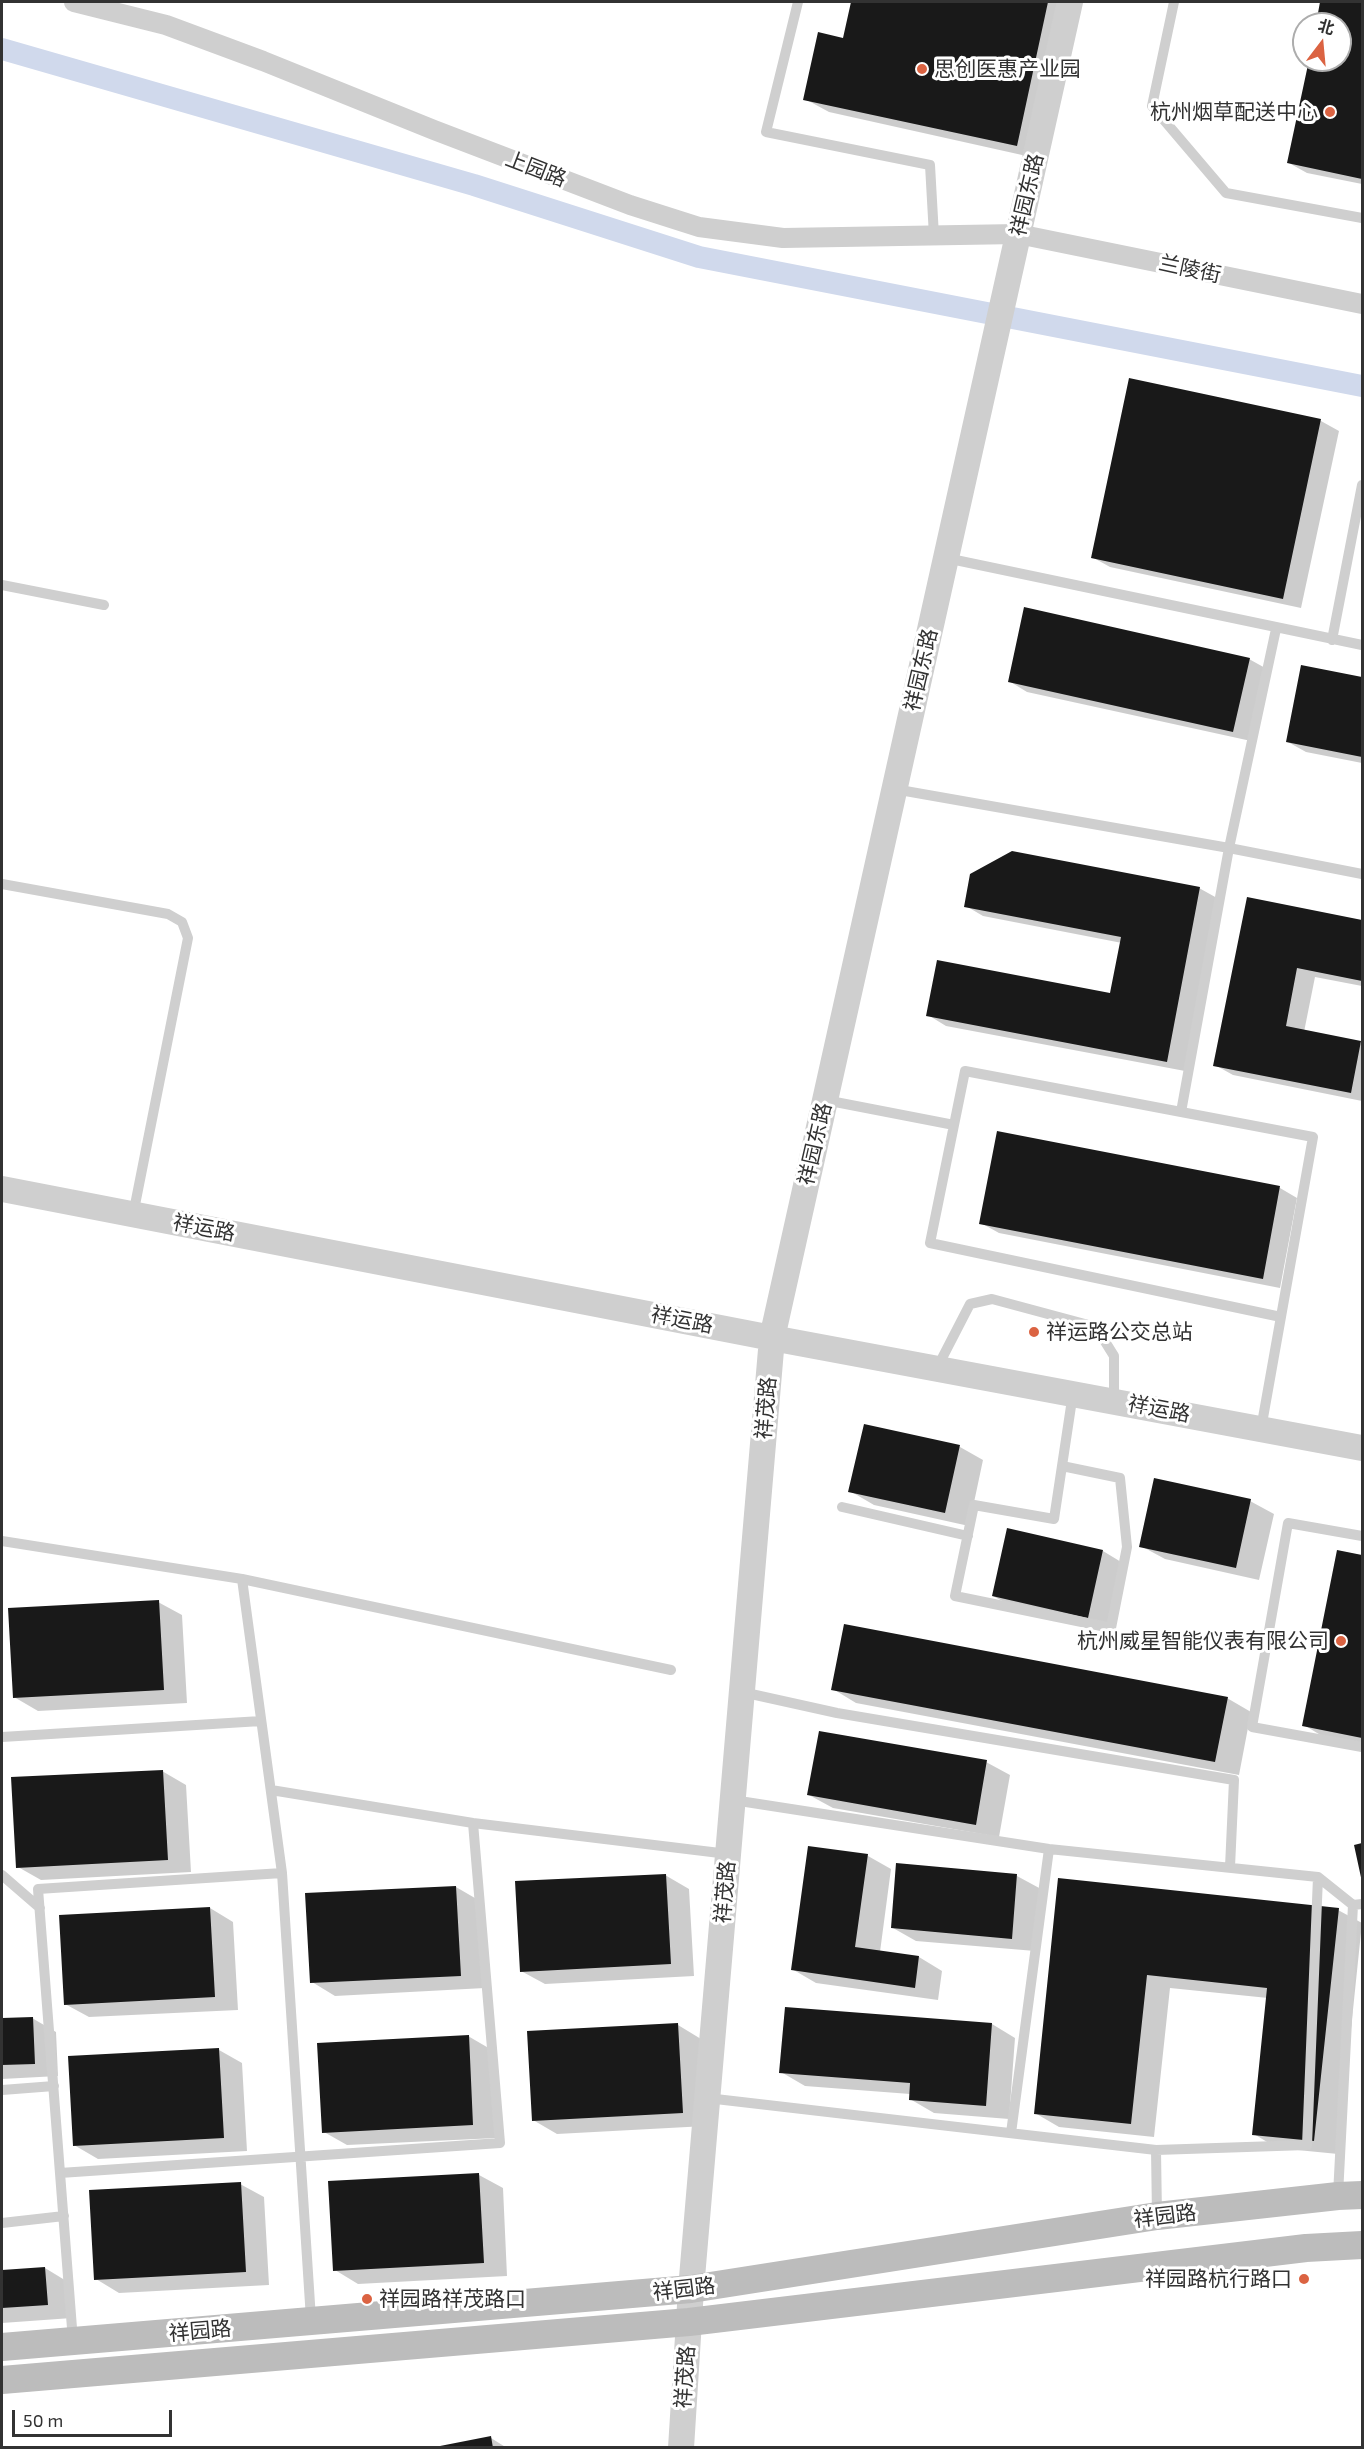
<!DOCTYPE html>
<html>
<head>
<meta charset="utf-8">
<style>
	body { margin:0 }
	#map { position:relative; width:1364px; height:2449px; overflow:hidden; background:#fff; font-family:"Exo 2","Noto Sans SC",sans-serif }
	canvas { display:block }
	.frame { position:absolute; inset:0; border:3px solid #323232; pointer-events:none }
	.north { position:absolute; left:1292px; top:12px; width:60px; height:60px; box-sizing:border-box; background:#fff; border:2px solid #adadad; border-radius:50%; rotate:16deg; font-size:16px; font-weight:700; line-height:24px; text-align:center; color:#323232 }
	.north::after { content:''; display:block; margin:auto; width:21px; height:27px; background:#db6342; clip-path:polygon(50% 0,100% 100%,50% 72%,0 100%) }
	.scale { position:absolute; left:12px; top:2410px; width:160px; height:27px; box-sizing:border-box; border:3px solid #323232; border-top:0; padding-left:8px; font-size:18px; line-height:21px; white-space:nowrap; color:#323232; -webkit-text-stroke:4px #fff; paint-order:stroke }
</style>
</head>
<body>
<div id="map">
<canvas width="1364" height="2449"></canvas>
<div class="frame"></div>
<div class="north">北</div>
<div class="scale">50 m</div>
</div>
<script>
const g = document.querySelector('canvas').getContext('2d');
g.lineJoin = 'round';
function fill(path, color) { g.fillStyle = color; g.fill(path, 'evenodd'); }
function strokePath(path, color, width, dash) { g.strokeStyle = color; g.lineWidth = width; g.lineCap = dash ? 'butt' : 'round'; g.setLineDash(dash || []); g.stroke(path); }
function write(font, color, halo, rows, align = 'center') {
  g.font = font + ' "Exo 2","Noto Sans SC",sans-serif'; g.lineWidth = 6; g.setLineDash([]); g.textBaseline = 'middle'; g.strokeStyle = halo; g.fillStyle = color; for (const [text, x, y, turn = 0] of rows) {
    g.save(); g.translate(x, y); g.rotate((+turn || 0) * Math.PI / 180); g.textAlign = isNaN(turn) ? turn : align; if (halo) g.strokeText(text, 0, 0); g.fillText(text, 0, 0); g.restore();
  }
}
const shadow = new Path2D(`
	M853 2H1075L1040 159 829 112 805 99 844 40Z
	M1322 2H1362V184L1307 173 1289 163 1310 60H1340V24H1317Z
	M1130 380 1321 421 1339 431 1301 608 1110 567 1092 557Z
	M1249 659 1267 669 1251 741 1027 692 1009 681Z
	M1302 666 1362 678V763L1306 752 1288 742Z
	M1199 888 1217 898 1185 1071 946 1026 928 1015 1112 995 1122 943 983 916 966 906Z
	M1248 899 1362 921V986L1315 977 1304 1032 1362 1044V1101L1233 1075 1215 1065Z
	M999 1133 1280 1188 1297 1198 1280 1288 999 1233 981 1223Z
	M865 1426 960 1447 983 1460 969 1526 874 1505 850 1491Z
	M1250 1501 1274 1514 1259 1580 1165 1559 1141 1546Z
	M1103 1551 1126 1565 1112 1630 1017 1609 993 1596Z
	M1338 1552 1362 1557V1746L1327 1739 1304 1725Z
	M158 1602 182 1615 187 1703 38 1711 14 1697Z
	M833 1689 1227 1698 1251 1712 1239 1775 856 1703Z
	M986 1762 1010 1775 999 1837 833 1808 809 1795Z
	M162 1771 186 1785 191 1872 41 1880 18 1867Z
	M809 1847 868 1856 891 1869 880 1952 919 1957 942 1971 938 2000 816 1983 792 1969Z
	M898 1865 1017 1876 1041 1889 1035 1951 916 1941 893 1928Z
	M665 1875 689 1889 694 1976 545 1984 521 1971Z
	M1059 1880 1338 1910 1362 1923 1338 2154 1277 2148 1254 2134 1268 1998 1170 1988 1154 2137 1059 2127 1035 2113Z
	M456 1887 480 1901 485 1988 335 1996 312 1982 307 1895Z
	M210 1908 233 1922 238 2010 89 2017 65 2004Z
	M32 2018 56 2032 58 2076 2 2079V2020Z
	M992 2024 1015 2038 1009 2119 934 2113 910 2099V2094L805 2086 781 2072Z
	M678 2025 701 2039 706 2126 557 2134 533 2120Z
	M468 2036 492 2050 497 2138 347 2145 324 2132Z
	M219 2050 242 2063 247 2151 98 2159 74 2145Z
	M479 2175 503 2188 507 2276 358 2284 335 2270Z
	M240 2184 264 2197 269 2285 119 2293 96 2279Z
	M45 2268 68 2282 72 2318 2 2323V2272Z
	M491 2438 507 2448H443Z`);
const canal = new Path2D(`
	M2 49 474 185 699 257 1362 386`);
const building = new Path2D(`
	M851 2H1048L1017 146 803 100 818 32 843 38Z
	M1320 2H1362V179L1287 163 1309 60H1340V24H1316Z
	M1129 378 1321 419 1283 599 1091 558Z
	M1024 607 1250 658 1233 732 1008 682Z
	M1301 665 1362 677V757L1286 742Z
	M1012 851 1200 887 1167 1062 926 1016 937 960 1110 993 1121 937 964 907 970 874Z
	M1247 897 1362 920V981L1297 968 1286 1026 1361 1041 1351 1093 1213 1066Z
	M997 1131 1280 1186 1263 1279 979 1224Z
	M864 1424 960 1445 945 1513 848 1492Z
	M1154 1478 1251 1499 1236 1568 1139 1547Z
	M1007 1528 1103 1550 1088 1618 992 1596Z
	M1337 1550 1362 1555V1738L1302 1726Z
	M159 1600 164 1690 13 1698 8 1608Z
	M844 1624 1228 1697 1215 1762 831 1690Z
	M819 1731 987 1760 976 1825 807 1795Z
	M163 1770 168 1860 16 1868 11 1777Z
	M1362 1843V1882L1354 1845Z
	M808 1846 868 1854 855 1947 919 1956 915 1988 791 1970Z
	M896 1863 1017 1874 1012 1939 891 1928Z
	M666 1874 671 1964 520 1972 515 1881Z
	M1058 1878 1339 1908 1314 2141 1252 2135 1267 1988 1147 1975 1131 2124 1034 2114Z
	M456 1886 461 1976 310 1983 305 1893Z
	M210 1907 215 1997 64 2005 59 1915Z
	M785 2007 992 2023 986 2106 909 2100 910 2083 779 2073Z
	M33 2017 35 2064 2 2065V2018Z
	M678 2023 683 2113 532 2121 527 2031Z
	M469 2035 473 2125 322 2133 317 2043Z
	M219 2048 224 2138 73 2146 68 2056Z
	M479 2173 484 2263 333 2271 328 2181Z
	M241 2182 246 2272 94 2280 89 2190Z
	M45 2267 48 2305 2 2308V2270Z
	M491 2436 493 2448H440V2446Z`);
const service = new Path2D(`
	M798 2 766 132 930 165 934 236
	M1174 2 1152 106 1226 193 1362 218
	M946 558 1362 645
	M2 585 104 605
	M1276 629 1229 848 1362 874
	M1332 640 1362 485
	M894 789 1229 848 1181 1112
	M2 884 168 914 182 922 188 938 133 1215
	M825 1100 954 1125
	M937 1368 970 1304 992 1299 1096 1327 1114 1356V1401
	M1261 1429 1313 1137 965 1071 930 1243 1281 1317
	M1062 1466 1120 1478 1127 1547 1111 1628 955 1596 974 1505 1054 1519 1073 1393
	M842 1507 968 1536
	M1362 1536 1288 1523 1252 1727 1362 1747
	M2 1541 242 1579 671 1670
	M242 1579 282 1873 311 2319
	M742 1692 837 1713 1234 1780 1230 1867
	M2 1737 261 1721
	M271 1790 473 1823 728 1854
	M733 1800 1049 1849 1318 1877 1353 1905
	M2 1875 40 1908
	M2 2090 54 2086
	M707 2098 1156 2150 1157 2216
	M1011 2133 1049 1849
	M1156 2150 1307 2145 1318 1877
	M60 2173 500 2143 473 1823
	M1338 2195 1353 1905 1362 1904
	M2 2223 64 2216
	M73 2341 38 1889 282 1873`);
const minor = new Path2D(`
	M74 2 166 25 263 61 434 130 630 205 699 227 783 238 1018 234 1362 304`);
const tertiary = new Path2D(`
	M2 1189 772 1338 1362 1448
	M681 2448 691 2289 772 1338 1070 2`);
const secondary = new Path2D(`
	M2 2347 691 2289 1157 2216 1338 2196 1362 2195
	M2 2380 689 2322 1306 2248 1362 2245`);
const markers = [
	[922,69,6,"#db6342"],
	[1330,112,6,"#db6342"],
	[1034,1332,6,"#db6342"],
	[1341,1641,6,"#db6342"],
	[1304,2279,6,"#db6342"],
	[367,2299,6,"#db6342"]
];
const poiNames = [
	["思创医惠产业园",934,69],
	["杭州烟草配送中心",1318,112,"right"],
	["祥运路公交总站",1046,1332],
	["杭州威星智能仪表有限公司",1329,1641,"right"],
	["祥园路杭行路口",1292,2279,"right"],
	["祥园路祥茂路口",379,2299]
];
const streetNames = [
	["上园路",536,169,21],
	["祥园东路",1027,195,-77],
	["兰陵街",1190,269,12],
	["祥园东路",921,670,-77],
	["祥园东路",815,1144,-77],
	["祥运路",204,1228,11],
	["祥运路",682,1320,11],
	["祥茂路",766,1408,-85],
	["祥运路",1159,1409,11],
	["祥茂路",725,1892,-85],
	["祥园路",1165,2216,-7],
	["祥园路",684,2289,-7],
	["祥园路",200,2331,-5],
	["祥茂路",685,2377,-86]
];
fill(shadow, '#0003');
strokePath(canal, '#d0d9ec', 22);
fill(building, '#191919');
strokePath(service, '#cfcfcf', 10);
strokePath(minor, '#cfcfcf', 20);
strokePath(tertiary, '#cfcfcf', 26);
strokePath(secondary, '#bcbcbc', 28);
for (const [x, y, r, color] of markers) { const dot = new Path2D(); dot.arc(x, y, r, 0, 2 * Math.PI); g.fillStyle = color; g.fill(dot); strokePath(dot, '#fff', 2); }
write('21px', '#323232', '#fff', poiNames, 'left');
write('21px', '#323232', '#fff', streetNames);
</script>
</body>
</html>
